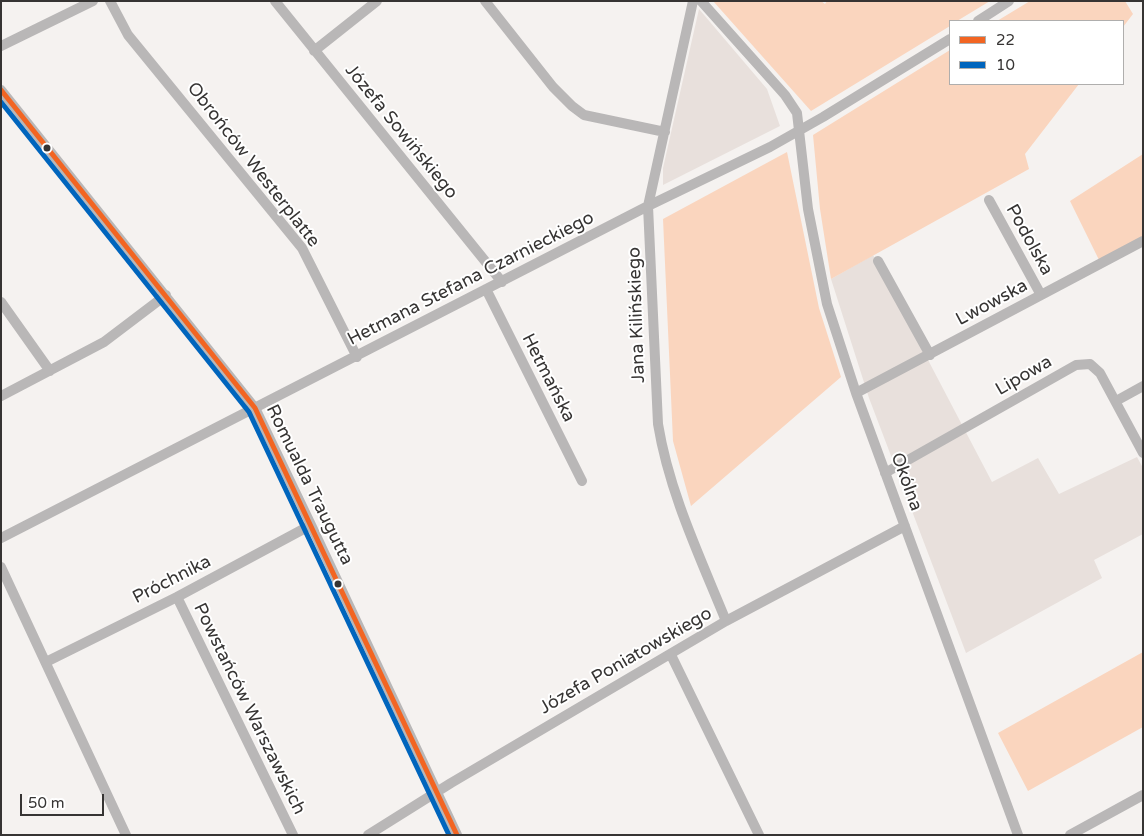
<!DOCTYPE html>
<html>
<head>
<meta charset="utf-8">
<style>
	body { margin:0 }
	#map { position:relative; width:1144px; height:836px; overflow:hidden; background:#f5f2f0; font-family:"Varela Round",sans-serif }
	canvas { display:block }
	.frame { position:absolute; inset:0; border:2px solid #363433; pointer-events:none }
	.legend { position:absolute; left:949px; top:20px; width:175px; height:65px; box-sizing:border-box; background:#fff; border:1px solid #afaead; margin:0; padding:6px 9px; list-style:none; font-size:15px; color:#363433 }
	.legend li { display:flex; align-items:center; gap:10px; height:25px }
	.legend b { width:25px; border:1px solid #afaead }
	.scale { position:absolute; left:20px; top:794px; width:84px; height:22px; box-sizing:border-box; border:2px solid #363433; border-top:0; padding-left:6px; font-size:15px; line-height:18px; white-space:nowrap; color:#363433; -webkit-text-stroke:4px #fff; paint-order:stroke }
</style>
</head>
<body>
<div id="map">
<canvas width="1144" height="836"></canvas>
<div class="frame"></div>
<ul class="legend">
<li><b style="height:6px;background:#f26522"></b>22</li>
<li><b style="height:6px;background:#0065bd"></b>10</li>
</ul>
<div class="scale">50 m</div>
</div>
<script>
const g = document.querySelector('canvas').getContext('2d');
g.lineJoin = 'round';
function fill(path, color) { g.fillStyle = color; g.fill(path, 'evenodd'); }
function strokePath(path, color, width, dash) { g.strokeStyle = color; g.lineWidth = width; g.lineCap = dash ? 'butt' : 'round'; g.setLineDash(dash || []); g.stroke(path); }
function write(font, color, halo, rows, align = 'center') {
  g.font = font + ' "Varela Round",sans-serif'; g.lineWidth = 4; g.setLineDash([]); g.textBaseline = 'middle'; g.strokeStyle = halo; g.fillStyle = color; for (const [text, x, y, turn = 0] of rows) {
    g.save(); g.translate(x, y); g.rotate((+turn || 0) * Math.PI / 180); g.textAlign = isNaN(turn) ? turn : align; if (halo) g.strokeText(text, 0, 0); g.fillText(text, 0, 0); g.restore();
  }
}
const built = new Path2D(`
	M699 9 767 89 780 126 663 185V168Z
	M873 255 992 482 1038 458 1059 494 1137 457 1143 468V534L1094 560 1102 578 966 653 869 398 831 279Z`);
const green = new Path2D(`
	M713 1H821L825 4 827 1H990L957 21H950V26L811 111Z
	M1030 1H1125L1133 14 1123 27V21H997Z
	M950 50V84H1079L1025 154 1029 169 831 279 820 209 813 135Z
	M787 152 819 308 841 377 691 506 673 441 663 219Z
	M1143 154V239L1100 262 1070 201Z
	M1143 652V727L1028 791 998 733Z`);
const minor = new Path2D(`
	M110 1 128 35 302 248 357 357
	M275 1 502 282
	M485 1 553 87 572 106 584 115 665 132
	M693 1 648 206 658 424C669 492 700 557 726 621
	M701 1 785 95 797 113 808 209 827 304 856 393 1018 835
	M978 21 1009 1
	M1 46 93 1
	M314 51 377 1
	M1 90 255 408 311 525 457 835
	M989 200 1041 295
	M878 261 930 355
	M486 289 582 481
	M1 302 50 371
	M856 393 1143 241
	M1 396 104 342 166 295
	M1116 401 1143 386
	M885 473 1076 365 1090 364 1100 373 1143 453
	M1 538 648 206 770 147 823 117 950 39
	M1 567 126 835
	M177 597 293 835
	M671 655 759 835
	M46 662 177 597 311 525
	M368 835 451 783 726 621 905 526
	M1070 835 1143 795`);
const bus1 = new Path2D(`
	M1 90 255 408 457 835`);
const bus2 = new Path2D(`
	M1 102 249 412 449 835`);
const markers = [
	[47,148,4.5,"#363433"],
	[338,584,4.5,"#363433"]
];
const streetNames = [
	["Józefa Sowińskiego",401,132,51],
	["Obrońców Westerplatte",253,165,52],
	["Podolska",1029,240,61],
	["Hetmana Stefana Czarnieckiego",471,279,-27],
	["Lwowska",992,303,-28],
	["Jana Kilińskiego",637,315,-92],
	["Lipowa",1024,376,-30],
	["Hetmańska",548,378,63],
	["Okólna",906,482,70],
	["Romualda Traugutta",309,485,64],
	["Próchnika",172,580,-27],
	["Józefa Poniatowskiego",626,661,-30],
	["Powstańców Warszawskich",249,709,64]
];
fill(built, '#e8e0dc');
fill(green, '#fad5be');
strokePath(minor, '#b9b7b7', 10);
strokePath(bus1, '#f26522', 5);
strokePath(bus2, '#0065bd', 5);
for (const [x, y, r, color] of markers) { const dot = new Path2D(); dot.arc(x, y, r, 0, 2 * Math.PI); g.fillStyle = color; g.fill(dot); strokePath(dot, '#fff', 2); }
write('18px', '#363433', '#fff', streetNames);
</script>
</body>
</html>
